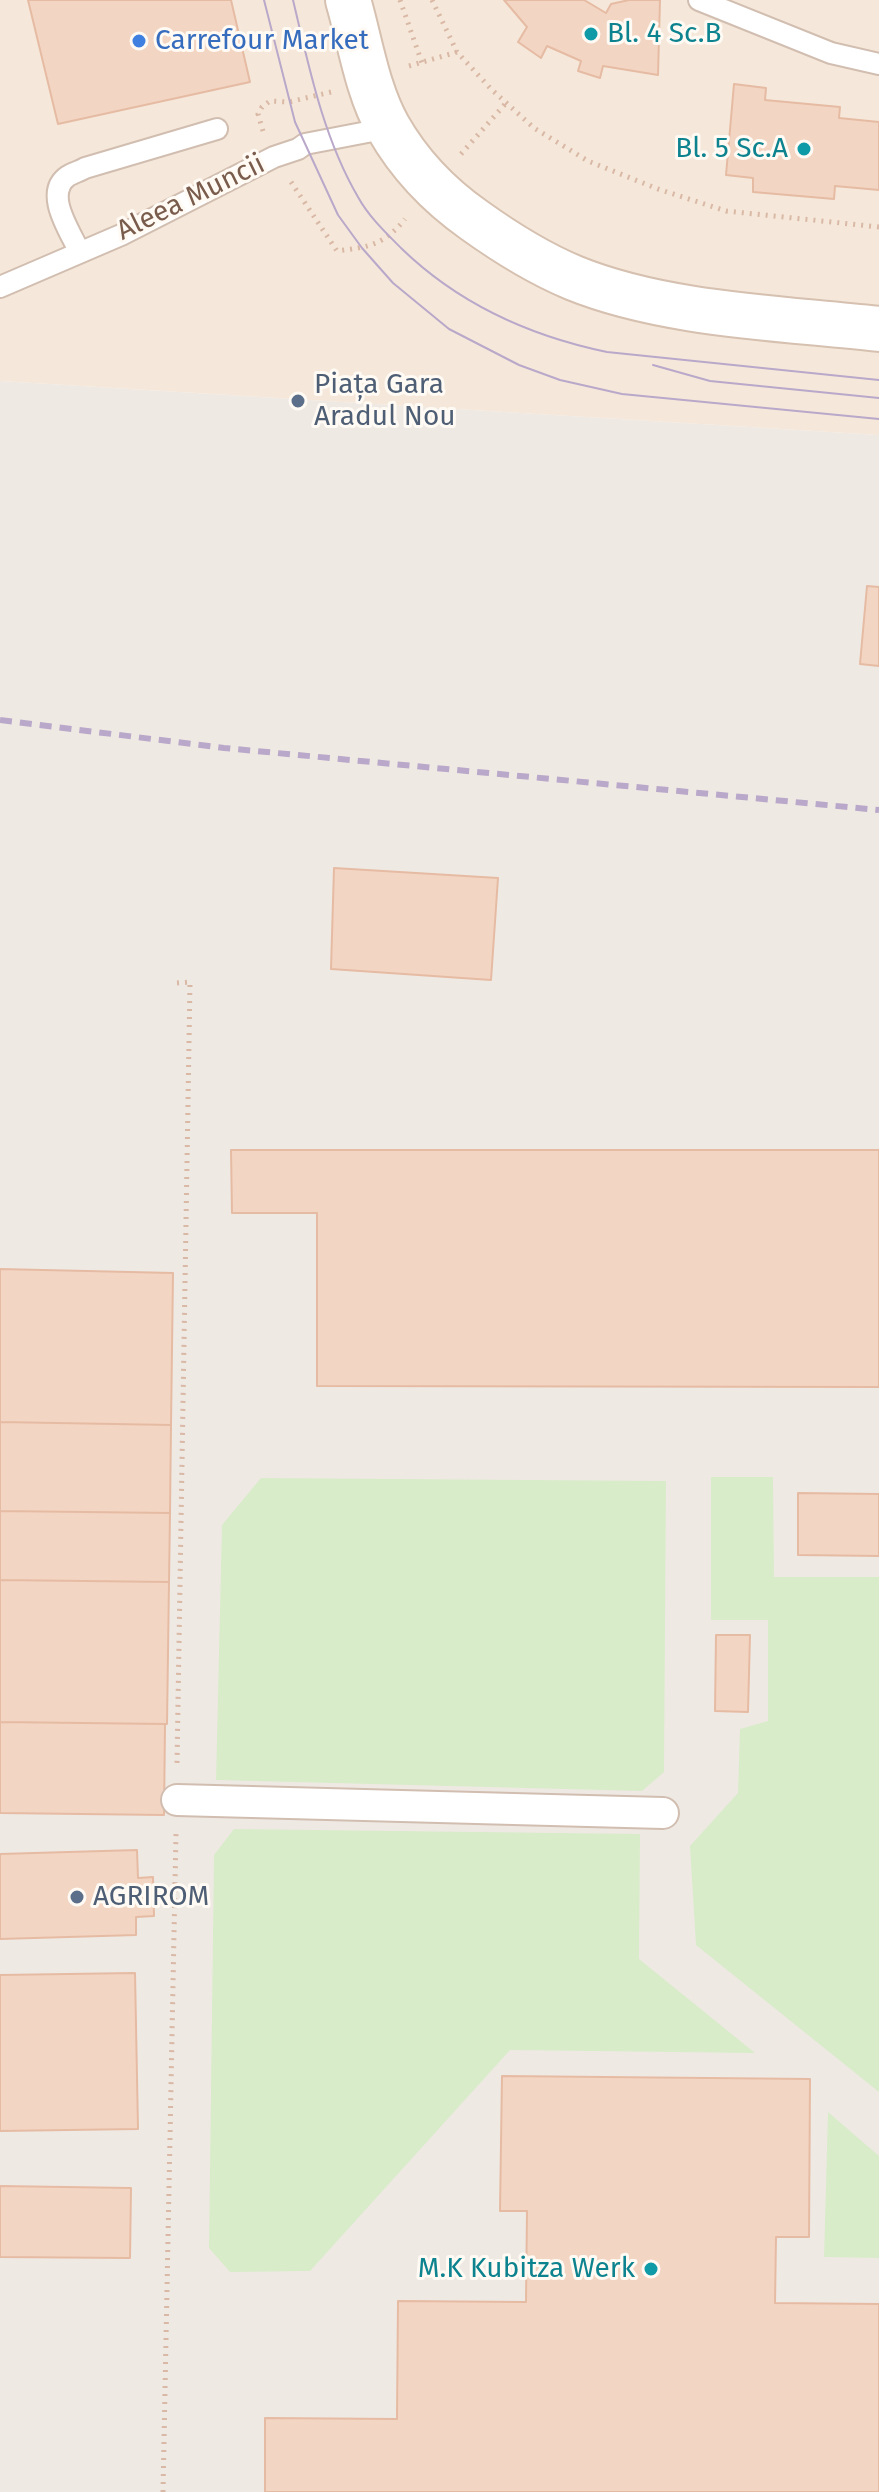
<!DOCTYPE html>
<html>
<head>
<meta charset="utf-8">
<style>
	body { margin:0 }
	canvas { display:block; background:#fdf6ec }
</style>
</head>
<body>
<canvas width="879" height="2492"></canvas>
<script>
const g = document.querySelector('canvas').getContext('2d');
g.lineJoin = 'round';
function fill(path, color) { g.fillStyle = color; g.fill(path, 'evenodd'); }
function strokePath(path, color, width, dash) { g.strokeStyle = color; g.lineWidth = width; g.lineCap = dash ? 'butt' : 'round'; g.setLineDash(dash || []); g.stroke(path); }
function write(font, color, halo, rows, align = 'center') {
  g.font = font + ' "Fira Sans",sans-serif'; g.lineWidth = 6; g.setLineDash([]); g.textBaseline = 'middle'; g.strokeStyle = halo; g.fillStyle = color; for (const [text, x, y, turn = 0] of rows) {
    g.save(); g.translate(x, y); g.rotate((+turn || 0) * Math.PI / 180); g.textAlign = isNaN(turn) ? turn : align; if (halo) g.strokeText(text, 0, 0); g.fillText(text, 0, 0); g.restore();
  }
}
const residential = new Path2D(`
	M0 0H879V435L0 381Z`);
const industrial = new Path2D(`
	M0 381 879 435V2492H0Z`);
const green = new Path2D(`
	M711 1477H773L774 1577H879V2092L696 1945 690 1846 738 1793 740 1729 768 1721V1620H711Z
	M261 1478 666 1481 664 1772 642 1791 216 1780 222 1525Z
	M234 1829 640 1834 639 1959 755 2053 510 2050 310 2271 230 2272 209 2248 214 1855Z
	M828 2112 879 2156V2258L824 2257Z`);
const building = new Path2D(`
	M28 0H231L250 82 58 124Z
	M504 0H584L606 13 611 4 629 0H660L658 75 603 66 600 78 578 71 581 61 547 46 541 58 518 42 527 27Z
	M734 84 766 88 765 100 840 107 839 118 879 122V190L835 186 834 199 753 192V178L726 175Z
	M867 586 879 587V666L860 664Z
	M334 868 498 878 491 980 331 969Z
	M231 1150H879V1387L317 1386V1213H232Z
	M0 1269 173 1273 171 1425 0 1422Z
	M0 1422 171 1425 170 1513 0 1511Z
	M798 1493 879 1494V1556L798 1555Z
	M0 1511 170 1513 169 1582 0 1580Z
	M0 1580 169 1582 167 1724 0 1722Z
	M716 1635H750L748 1712 715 1711Z
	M0 1722 165 1724 164 1815 0 1813Z
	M137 1850 138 1878 153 1877 154 1916 136 1917V1935L0 1939V1854Z
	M135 1973 138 2129 0 2131V1975Z
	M502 2076 810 2079 809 2237H776L775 2303 879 2304V2492H265V2418L397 2419 398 2301 526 2302 527 2211H500Z
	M0 2186 131 2188 130 2258 0 2257Z`);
const path = new Path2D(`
	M400 0 422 63
	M432 0 457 52 491 89 534 128 588 161 658 189 726 211 879 227
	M409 66 457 52
	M263 131 258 114 262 107 270 101 289 102 331 92
	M461 154 506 103
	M291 182 337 251C369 247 384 245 405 219
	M177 983 190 982 177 1763
	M163 2492 176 1833`);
const service = new Path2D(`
	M699 0 831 53 879 64
	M79 251C70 231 43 193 68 176 73 173 80 171 85 168L217 129
	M0 287 121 235 274 157 298 149 305 144 388 128`);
const pedestrian = new Path2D(`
	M177 1800 663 1813`);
const secondary = new Path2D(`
	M348 0C360 41 367 90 388 127 409 164 440 196 474 220 506 243 538 263 574 278 665 315 782 318 879 329`);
const tram = new Path2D(`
	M264 0 295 122 338 215 362 248 393 283 449 329 519 365 560 380 622 394 879 419
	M293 0C309 67 323 137 358 197 369 217 386 233 402 249 459 304 530 336 607 352L879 380
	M653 365 710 381 879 398`);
const rail = new Path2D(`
	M0 720 224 748 879 810`);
const markers = [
	[591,34,8,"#0f9aa8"],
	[139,41,8,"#3f7fe0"],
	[804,149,8,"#0f9aa8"],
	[298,401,8,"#5c6f8a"],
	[77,1897,8,"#5c6f8a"],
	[651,2269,8,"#0f9aa8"]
];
const cultureNames = [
	["Bl. 4 Sc.B",607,34,"left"],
	["Bl. 5 Sc.A",788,149],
	["M.K Kubitza Werk",635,2269]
];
const shopNames = [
	["Carrefour Market",155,41]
];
const streetNames = [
	["Aleea Muncii",191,198,-26]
];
const serviceNames = [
	["Piața Gara",314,385],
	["Aradul Nou",314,417],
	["AGRIROM",93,1897]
];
fill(residential, '#f5e8da');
fill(industrial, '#efe9e4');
fill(green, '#d8ecc9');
fill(building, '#f3d5c3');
strokePath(building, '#e6bba3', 2);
strokePath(service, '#d1beb0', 24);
strokePath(pedestrian, '#d1beb0', 34);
strokePath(secondary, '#d6c0b0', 48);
strokePath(path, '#d9b8a5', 5, [2, 6]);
strokePath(service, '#fff', 20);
strokePath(pedestrian, '#fff', 30);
strokePath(secondary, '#fff', 44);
strokePath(tram, '#b9a8c9', 2);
strokePath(rail, '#b9a8c9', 6, [12, 8]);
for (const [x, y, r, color] of markers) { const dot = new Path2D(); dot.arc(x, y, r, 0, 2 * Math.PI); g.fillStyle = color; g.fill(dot); strokePath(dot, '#fffaf3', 3); }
write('28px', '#0d838f', '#fffaf3', cultureNames, 'right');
write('28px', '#366cbe', '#fffaf3', shopNames, 'left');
write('28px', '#7a5c4d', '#fffaf3', streetNames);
write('28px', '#4e5e75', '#fffaf3', serviceNames, 'left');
</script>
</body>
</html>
